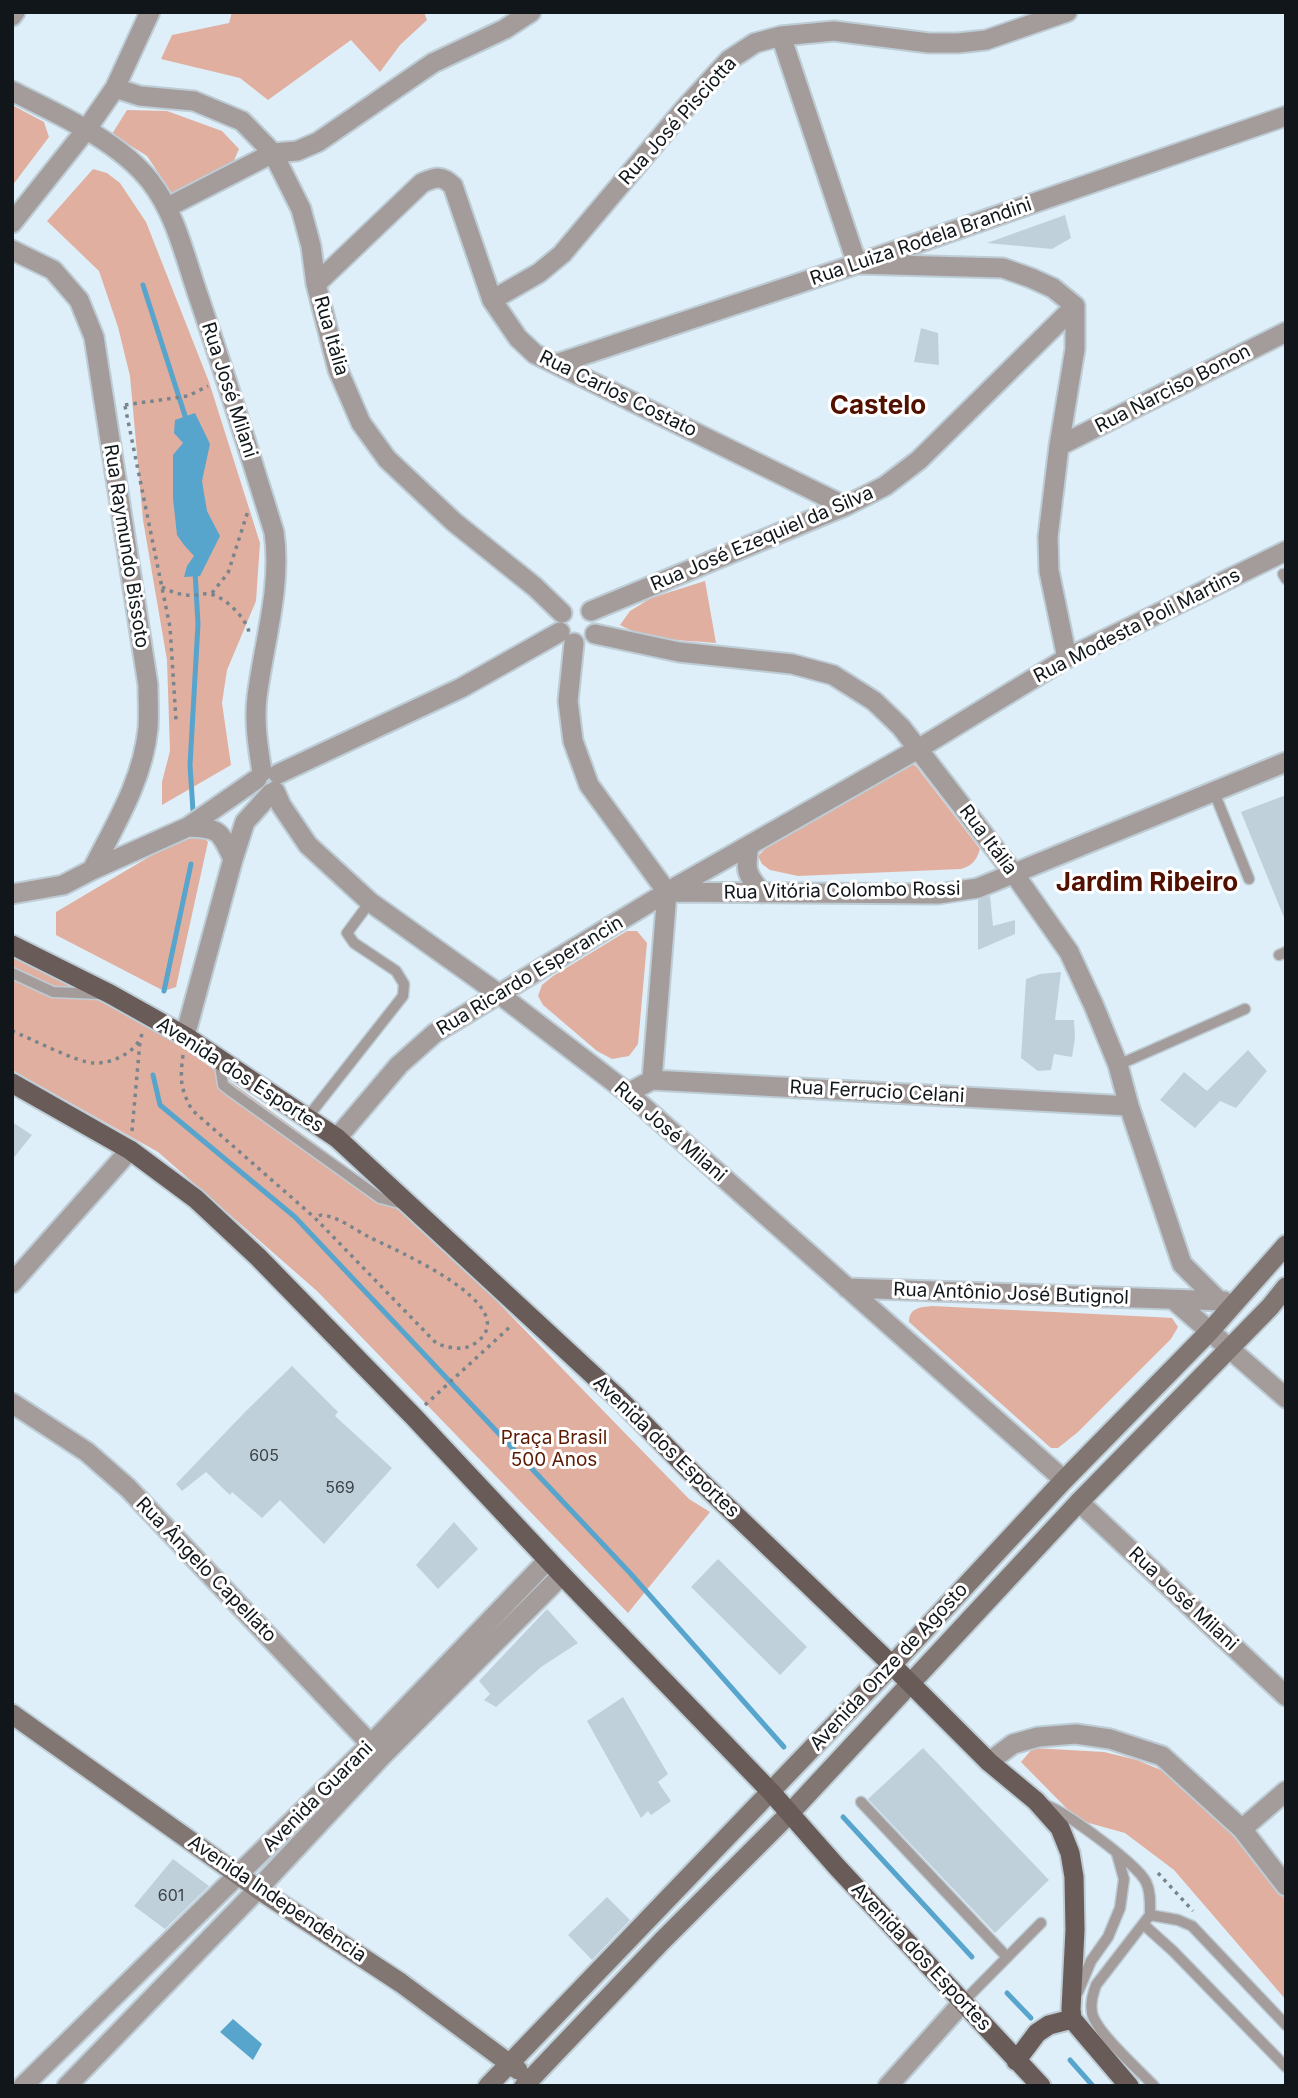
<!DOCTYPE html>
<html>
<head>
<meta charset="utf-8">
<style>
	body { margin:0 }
	#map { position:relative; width:1298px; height:2098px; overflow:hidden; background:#deeff9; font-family:Inter,sans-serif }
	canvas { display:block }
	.frame { position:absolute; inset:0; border:14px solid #10161a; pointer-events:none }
</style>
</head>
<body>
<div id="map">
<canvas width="1298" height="2098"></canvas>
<div class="frame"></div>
</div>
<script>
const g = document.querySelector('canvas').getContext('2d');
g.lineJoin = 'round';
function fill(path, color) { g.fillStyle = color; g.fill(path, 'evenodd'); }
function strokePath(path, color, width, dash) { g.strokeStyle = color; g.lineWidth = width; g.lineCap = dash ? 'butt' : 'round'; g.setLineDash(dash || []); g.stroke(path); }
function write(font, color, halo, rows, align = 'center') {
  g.font = font + ' Inter,sans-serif'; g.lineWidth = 6; g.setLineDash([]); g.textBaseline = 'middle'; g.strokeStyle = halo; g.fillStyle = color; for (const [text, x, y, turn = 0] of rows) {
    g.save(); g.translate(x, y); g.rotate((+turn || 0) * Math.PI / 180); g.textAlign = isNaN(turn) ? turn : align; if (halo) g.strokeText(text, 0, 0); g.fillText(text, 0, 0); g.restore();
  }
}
const green = new Path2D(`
	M232 12H424L427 20 400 45 380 72 351 40 268 100 240 78 161 59 172 35 229 23Z
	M12 105 44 122 49 137 12 186Z
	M127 110 167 111 222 131 239 149 232 165 173 195 147 156 112 134Z
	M93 169 107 173 120 183 146 222 209 382 260 543 256 601 227 670 222 703 231 765 162 805V782L170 751 167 660 143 520 130 376 118 327 99 271 47 221Z
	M705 581 716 643C684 640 648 641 620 625L630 611 651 598Z
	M907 761 916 766 980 849C976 861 973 865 961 869L798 876 770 870 762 864 758 856 771 843Z
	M201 835 208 842 176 987 164 991 56 935V912L154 854 190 838Z
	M627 931H637L647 943 638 1044 629 1056 612 1059 597 1051 543 1005 538 996 542 985 553 976Z
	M12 948 180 1045 411 1213 689 1499 710 1512 628 1613 317 1291 158 1152 12 1070Z
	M932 1306 1155 1317 1172 1318 1178 1327 1171 1339 1078 1432 1058 1448H1051L909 1322C909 1308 920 1307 932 1306Z
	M1033 1748 1104 1752 1137 1760 1168 1773 1223 1820 1286 1900V2000L1174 1870 1125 1833 1078 1820 1021 1762Z`);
const water = new Path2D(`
	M195 413 210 444 202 481 207 511 220 536 200 576 184 577 187 566 194 556 184 545 177 535 173 498V455L183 443 174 433 175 420Z
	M233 2019 262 2044 253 2060 220 2032Z`);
const stream = new Path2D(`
	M143 285 187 422
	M193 811 190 765 198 624 195 571
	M164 991 191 864
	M153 1075 160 1105 295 1217 630 1573 784 1747
	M843 1817 972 1957
	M1007 1993 1031 2018
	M1070 2060 1093 2086`);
const building = new Path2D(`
	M1065 215 1071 238 1052 249 987 243Z
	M921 328 938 333 939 365 914 362Z
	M1286 795V920H1285L1241 812Z
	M990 896 993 926 1015 920V934L978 950V900Z
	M1061 972 1055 1020H1074L1075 1038 1072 1057 1054 1054 1051 1070 1038 1071 1021 1058 1026 979 1040 974Z
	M1248 1050 1267 1071 1236 1108 1220 1101 1195 1128 1160 1100 1184 1072 1207 1091Z
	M12 1122 32 1135 12 1160Z
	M292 1366 338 1412 335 1416 392 1468 324 1544 280 1500 262 1518 232 1492 230 1495 206 1472 182 1491 176 1484 245 1412Z
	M454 1522 478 1549 438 1589 416 1565Z
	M718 1559 807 1647 780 1675 691 1587Z
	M547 1609 578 1643 541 1667 496 1707 484 1700 490 1694 479 1681Z
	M623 1697 668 1774 658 1782 671 1801 651 1815 648 1811 641 1818 587 1721Z
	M923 1748 1049 1880 995 1933 868 1799Z
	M173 1859 209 1886 165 1929 134 1906Z
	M607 1897 630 1920 592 1960 568 1935Z`);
const path = new Path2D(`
	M125 405 188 396 208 386
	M125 406 170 627 176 720
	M162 587C172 592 182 596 194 595 198 595 206 593 210 594 224 596 246 618 249 632
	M212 593 228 573 248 511
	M12 1031C30 1038 78 1063 94 1063 112 1064 137 1052 142 1034
	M183 1055C180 1079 180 1088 192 1110L315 1218 437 1344C452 1348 464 1352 477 1342 525 1305 393 1249 369 1237 355 1230 338 1216 321 1215L315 1218
	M132 1131 140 1041
	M425 1405 512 1325
	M1158 1873 1193 1911`);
const service = new Path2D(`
	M1283 574 1286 579
	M1214 792 1249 879
	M1279 955 1286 952
	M12 973 53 992 99 994
	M219 1058 223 1085 232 1092 380 1198 403 1204
	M1118 1065 1245 1009
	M307 1118 403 996 404 984 396 971 354 943 347 933 370 902
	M861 1802 1006 1956
	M1046 1805C1067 1813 1137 1864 1146 1882 1151 1892 1150 1904 1150 1915
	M1143 1924 1173 1951 1286 2067
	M1078 1992 1091 1961 1108 1937 1120 1908 1124 1879 1117 1854
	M963 2002 1041 1923
	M1154 2086C1139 2070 1096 2032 1092 2013 1090 2003 1093 1994 1096 1985L1150 1915 1178 1920 1192 1926 1286 2025`);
const minor = new Path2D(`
	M12 16 15 12
	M781 36 857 264 1003 268 1031 278 1053 288 1075 306V349L1059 446 1048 537 1049 571 1067 658
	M115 88 140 96 194 101 242 121 273 153 301 209 311 246 316 284 338 370 361 423 387 459 454 522 535 587 562 613
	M12 91C57 114 118 140 150 181 176 214 185 258 199 298 225 375 250 454 274 532 282 586 264 642 257 697 254 722 258 747 262 772
	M168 207 273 153 297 151 318 142 433 63 505 29 531 12
	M12 223 86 130 115 88 150 12
	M12 250 53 270 79 300 94 337 148 685C148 699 149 714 148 728 143 780 115 825 92 870
	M316 284 422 183C436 177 442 175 453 186L492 300 518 338 535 354 845 506
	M492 300 539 273 562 254 686 107 729 60 755 43 781 36 834 31 929 43H958L986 40 1067 12
	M556 364 857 264 1286 116
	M1059 446 1286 332
	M591 611 845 506 885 486 919 460 1075 306
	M595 634 679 652 792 664 833 675 874 701 901 727 1015 875 1069 952 1094 1006 1118 1065 1129 1106 1182 1264 1219 1301
	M574 643 568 701 573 741 589 785 667 892 652 1080
	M278 774 461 688 560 632
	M275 791 281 805 308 845 370 902 499 994 628 1093 1064 1480
	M188 827C220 828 220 831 233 859
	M749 846C745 870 746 874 762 893
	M668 892 938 894 978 888 1286 762
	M12 894 63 885 92 870 188 827 257 779
	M185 1036 233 859 245 822 271 793
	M628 1093 652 1080 1129 1106
	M337 1138 399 1065 435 1033 667 892 918 749 1067 658 1286 551
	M12 1283 130 1150
	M847 1288 1224 1301
	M1175 1301 1286 1398
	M12 1403 87 1452 128 1488 379 1753
	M1079 1502 1286 1696
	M989 1762 1013 1744 1038 1737 1076 1734 1110 1739 1162 1756 1242 1829 1286 1886
	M1242 1829 1286 1791
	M23 2086 371 1744 548 1560
	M67 2086 258 1889 382 1756 562 1575
	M888 2086 963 2002`);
const secondary = new Path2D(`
	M12 1714 258 1889 401 1983 518 2070
	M488 2086 892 1665 1064 1480 1210 1331 1286 1245
	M524 2086 662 1941 790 1813 1079 1502 1270 1307 1286 1287`);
const primary = new Path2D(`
	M12 945 110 994 185 1036 337 1138 619 1399 696 1477 892 1665 989 1762 1036 1801 1060 1828 1070 1853 1074 1877 1075 1930 1071 2009 1072 2019 1129 2086
	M12 1083 130 1150 196 1199 258 1257 414 1417 562 1575 771 1792 837 1867 1041 2086
	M1016 2061 1037 2033 1049 2025 1072 2019`);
const numberNames = [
	["605",264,1456],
	["569",340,1488],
	["601",171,1896]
];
const streetNames = [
	["Rua José Pisciotta",678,121,-48],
	["Rua Luiza Rodela Brandini",921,242,-19],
	["Rua Itália",331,336,74],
	["Rua Narciso Bonon",1173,389,-27],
	["Rua José Milani",229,390,72],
	["Rua Carlos Costato",618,394,26],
	["Rua José Ezequiel da Silva",762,539,-23],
	["Rua Raymundo Bissoto",126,546,81],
	["Rua Modesta Poli Martins",1137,626,-27],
	["Rua Itália",988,840,53],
	["Rua Vitória Colombo Rossi",842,891,-1],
	["Rua Ricardo Esperancin",530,976,-31],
	["Avenida dos Esportes",240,1075,33],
	["Rua Ferrucio Celani",877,1092,3],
	["Rua José Milani",670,1132,41],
	["Rua Antônio José Butignol",1011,1294,2],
	["Avenida dos Esportes",666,1447,44],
	["Rua Ângelo Capellato",206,1570,46],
	["Rua José Milani",1183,1599,43],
	["Avenida Onze de Agosto",889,1667,-47],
	["Avenida Guarani",318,1797,-45],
	["Avenida Independência",277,1899,34],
	["Avenida dos Esportes",921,1957,47]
];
const parkNames = [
	["Praça Brasil",554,1438],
	["500 Anos",554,1460]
];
const districtNames = [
	["Castelo",878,406],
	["Jardim Ribeiro",1147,883]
];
fill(green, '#e1afa0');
fill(water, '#57a4cd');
strokePath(stream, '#57a4cd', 5);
fill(building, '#c0d0da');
strokePath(service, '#bdccd5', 13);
strokePath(minor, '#bdccd5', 23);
strokePath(secondary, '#bdccd5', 23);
strokePath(primary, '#bdccd5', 23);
strokePath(path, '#79858c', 3.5, [3.5, 5]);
strokePath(service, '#a49c9a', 10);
strokePath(minor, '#a49c9a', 19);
strokePath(secondary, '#817672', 19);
strokePath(primary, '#695b57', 19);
write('16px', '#3c444a', null, numberNames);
write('19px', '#10161a', '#fff', streetNames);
write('19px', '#5c1a03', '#fff', parkNames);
write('bold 26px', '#511000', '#fff', districtNames);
</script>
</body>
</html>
